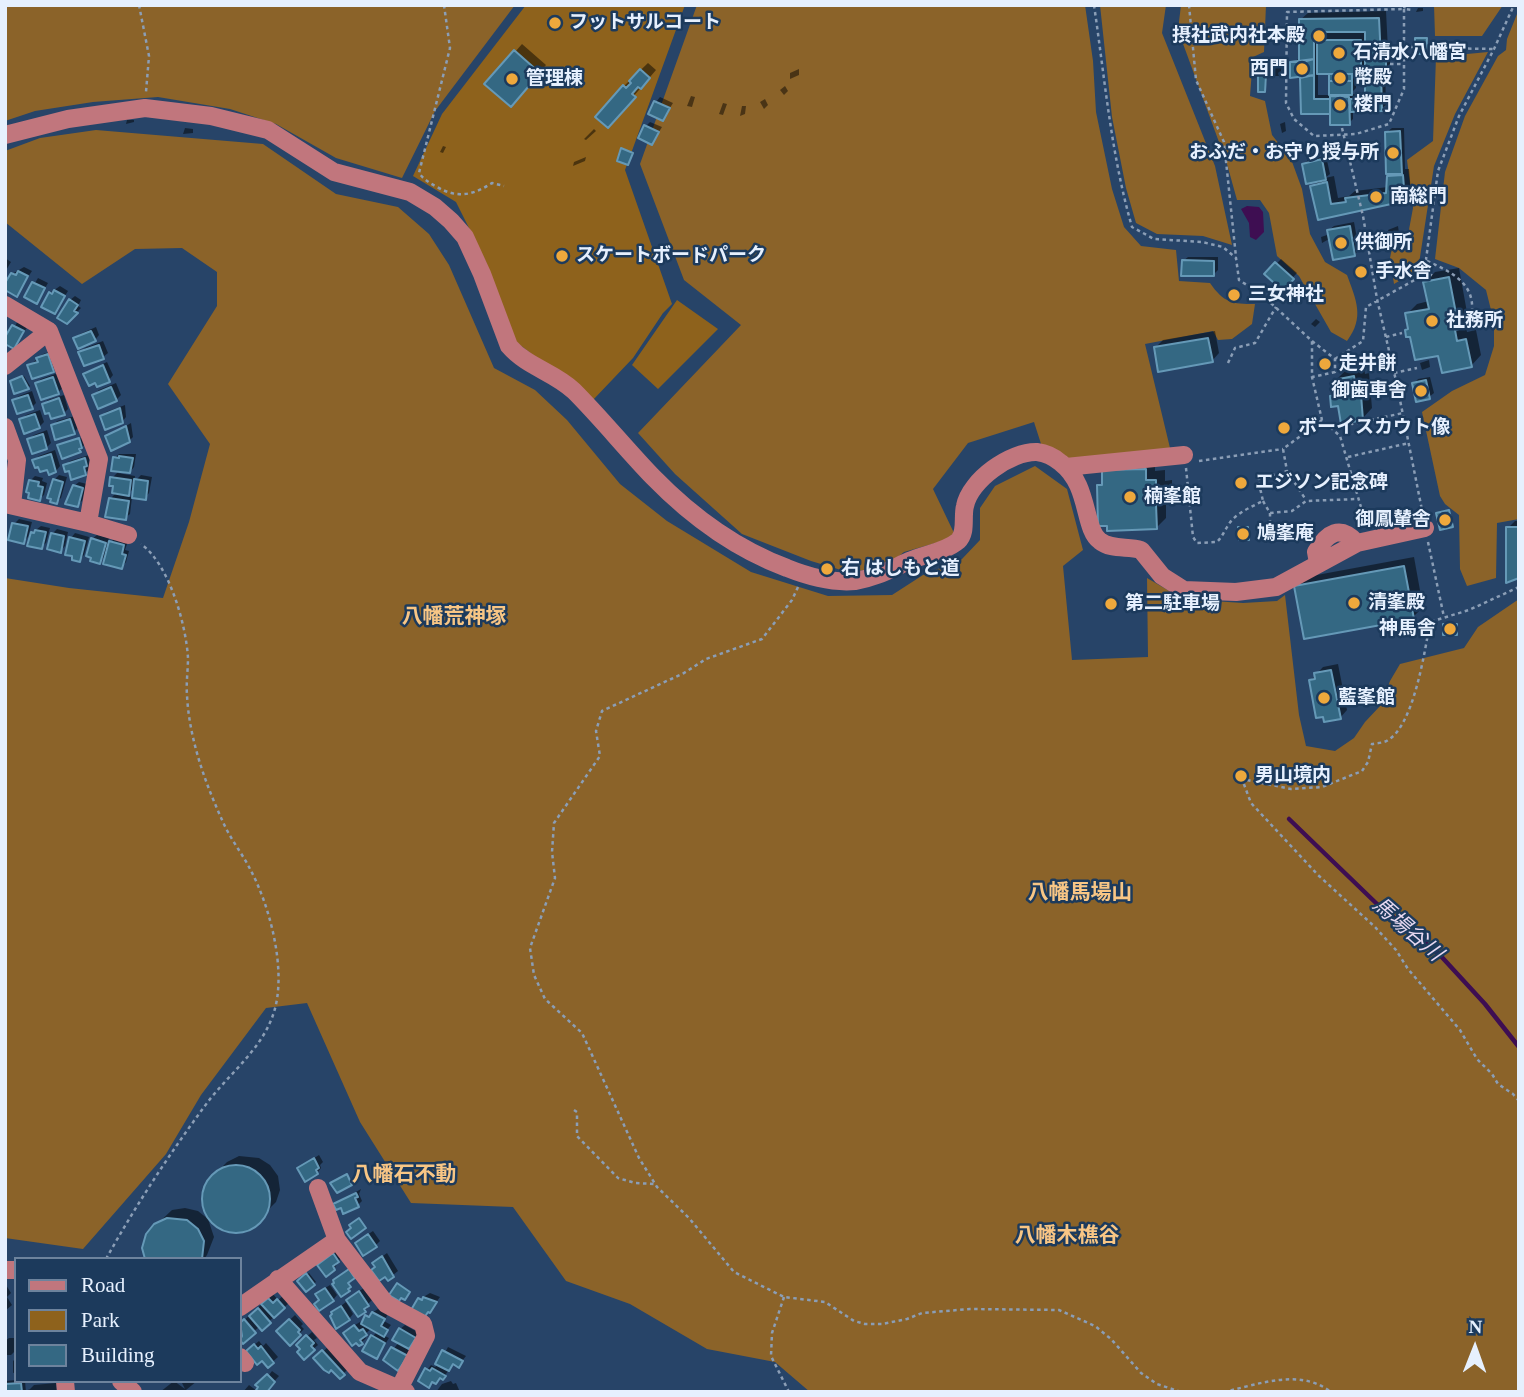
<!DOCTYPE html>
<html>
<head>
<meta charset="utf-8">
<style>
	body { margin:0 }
	#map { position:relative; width:1524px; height:1397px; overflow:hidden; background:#274468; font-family:"Times New Roman",serif }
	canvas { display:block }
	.frame { position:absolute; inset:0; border:7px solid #e6f0fe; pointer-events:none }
	.legend { position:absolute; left:14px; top:1257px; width:228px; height:126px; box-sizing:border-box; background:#1c3a5c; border:2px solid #6d839d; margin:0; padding:9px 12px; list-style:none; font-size:21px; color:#e6f0fe }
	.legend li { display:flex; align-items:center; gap:14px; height:35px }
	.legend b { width:35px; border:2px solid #6d839d }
	.north { position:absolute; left:1440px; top:1313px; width:70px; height:70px; -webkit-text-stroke:5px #1c3a5c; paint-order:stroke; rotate:1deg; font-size:19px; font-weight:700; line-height:28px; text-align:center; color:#e6f0fe }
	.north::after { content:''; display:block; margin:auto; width:24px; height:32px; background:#e6f0fe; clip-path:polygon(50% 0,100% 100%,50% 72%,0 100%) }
</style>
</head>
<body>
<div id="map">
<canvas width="1524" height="1397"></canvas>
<div class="frame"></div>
<ul class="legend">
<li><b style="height:9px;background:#c1767d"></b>Road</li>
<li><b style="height:19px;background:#8e621c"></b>Park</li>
<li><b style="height:19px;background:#346883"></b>Building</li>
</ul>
<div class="north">N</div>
</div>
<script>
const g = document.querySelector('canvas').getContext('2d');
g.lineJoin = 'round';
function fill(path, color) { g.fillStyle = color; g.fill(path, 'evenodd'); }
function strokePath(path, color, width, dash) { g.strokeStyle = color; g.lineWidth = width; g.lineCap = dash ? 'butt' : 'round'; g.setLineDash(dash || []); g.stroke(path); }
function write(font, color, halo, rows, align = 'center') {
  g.font = font + ' "Times New Roman","Noto Sans JP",serif'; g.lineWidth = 5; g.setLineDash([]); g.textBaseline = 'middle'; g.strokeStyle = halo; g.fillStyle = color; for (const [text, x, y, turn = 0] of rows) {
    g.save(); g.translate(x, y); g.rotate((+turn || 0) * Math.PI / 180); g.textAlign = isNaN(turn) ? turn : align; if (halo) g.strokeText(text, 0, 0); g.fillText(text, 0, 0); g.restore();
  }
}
const green = new Path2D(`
	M526 5H685L625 170 672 304 663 313 633 358 592 401 515 341 486 262 456 202 413 176 442 114Z
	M677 300 718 329 658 389 632 365Z`);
const forest = new Path2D(`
	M5 5H515L435 111 402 178 336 158 276 124 230 109 158 97 93 102 35 111 5 121Z
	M697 5H1085L1093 61 1096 112 1112 189 1124 227 1141 246 1176 250 1179 281 1210 283C1224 303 1232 304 1255 304L1252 324 1232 339 1218 340 1213 331 1145 344 1170 448 1069 461 1042 447 1034 422 968 443 933 489 954 533 946 540 904 552 889 564 851 573 811 561 742 534 675 474 638 433 741 325 684 280 640 164Z
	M1100 5H1166L1162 33 1215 166 1232 245 1203 236 1157 234 1136 223 1126 188 1112 117Z
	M1181 5H1266L1264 52 1253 57 1250 96 1265 101 1272 135 1291 159 1302 189 1310 234 1325 262 1347 275C1356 300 1365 317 1347 341L1331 332 1299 276 1277 256 1269 213 1260 200H1237L1227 164 1178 30Z
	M1434 5H1503L1482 36H1435Z
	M1519 9V519L1497 523 1496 578 1467 586 1460 569 1459 515 1445 504 1440 496 1422 412 1452 391 1485 375 1494 346V322L1486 290 1459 268 1435 259 1445 172 1465 116 1498 56 1506 50 1507 39Z
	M1488 52 1455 114 1434 166 1418 270 1394 284 1390 258 1392 248 1408 235 1413 208 1407 160 1433 141 1436 57Z
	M96 130 263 144 336 194 398 207 429 234 449 265 494 368 535 390 567 420 620 484 667 521 751 572 828 596 892 595 923 575 962 559 980 540V508L995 486 1035 466 1067 489 1083 550 1063 566 1072 660 1148 657 1147 578 1183 599 1243 603 1277 601 1285 595 1299 715 1306 746 1335 751 1354 738 1365 722 1381 705 1390 681 1400 664 1464 648 1478 627 1519 599V1392H810L775 1362 707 1349 630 1304 566 1281 513 1207 411 1203 360 1122 307 1003 266 1008 201 1095 166 1154 83 1249 5 1238V578L69 588 163 598 189 522 210 444 168 384 217 306V272L182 248 135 249 82 284 5 222V151L40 138Z`);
const water = new Path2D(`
	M1247 206 1259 207 1263 212 1264 232 1256 240 1250 237 1249 223 1241 209Z`);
const shadow = new Path2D(`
	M1418 8H1423V11L1416 12Z
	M1386 11 1388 50 1383 55H1390V64L1385 68 1386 105 1381 109 1353 110V119L1349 123 1332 112H1302V76L1292 63 1300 58V20L1308 13ZM1321 31H1329L1321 39ZM1366 66V95L1350 94 1356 88V77H1353V72H1360ZM1318 72H1330V95H1318Z
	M522 44 546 65 518 98 515 52Z
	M648 63 656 70 615 118 624 86Z
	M1275 66H1282L1280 76H1273Z
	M1262 67H1269L1265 91 1260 69Z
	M799 69V75L790 79V73Z
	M785 86 788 91 784 95 780 90Z
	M691 96 695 97 692 107 687 106Z
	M660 97 673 103 663 119 656 102Z
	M765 99 768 105 764 109 760 102Z
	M723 103 727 104 723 115 719 114Z
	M742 106H746L745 114 740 116Z
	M127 120H134V122L126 124Z
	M650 122 662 127 652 143 646 126Z
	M1285 122 1286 131 1282 133 1280 124Z
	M185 128 193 129V133L183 134Z
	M1392 128H1404L1405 169H1409L1411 192 1404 200 1320 218 1312 187 1320 179 1304 164 1308 160 1326 156 1330 174 1325 178 1334 176 1338 198 1349 196 1355 191 1388 187 1389 176 1392 172 1387 132Z
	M594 129 596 131 586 140 584 139Z
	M443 146 446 147 443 153 440 152Z
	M586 157 585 161 573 166 574 162Z
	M1354 222 1359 250 1355 254 1331 238 1322 243 1321 237 1330 234 1329 230 1334 226Z
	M1398 226 1399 233 1390 236 1388 230Z
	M1188 257H1218V270L1214 274 1183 261Z
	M5 258 11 262 5 272Z
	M1281 259 1297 273 1283 288 1267 274Z
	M1366 265 1368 274 1359 277 1358 267Z
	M24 267 32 271 17 294 12 274Z
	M1459 268 1468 318 1465 321 1467 332 1476 330 1481 355 1471 366 1439 353 1409 328 1407 314 1417 304 1429 301 1425 282 1435 272Z
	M38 278 48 283 37 302 27 296Z
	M60 286 68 291 55 312 50 293Z
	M1233 291H1239V294L1231 295Z
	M75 296 81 300 78 306 81 308 67 322 70 300Z
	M1316 319 1320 322 1315 327 1311 324Z
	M18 321 28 326 14 347 5 341Z
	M96 327 99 335 95 340 75 338 80 334Z
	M1215 331 1219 353 1212 361 1155 348 1163 340Z
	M103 341 108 353 103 357 80 353 85 348Z
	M52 351 57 366 53 370 29 366 43 354Z
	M1429 360 1430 367 1422 370 1420 363Z
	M107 362 113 375 109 380 85 374 90 370Z
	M1364 367 1365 374 1369 373 1372 408 1362 419 1331 397 1338 391 1336 380 1346 370Z
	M58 373 63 388 58 392 37 383 41 379Z
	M24 376 30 386 28 388 12 381Z
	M1430 377 1434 393 1429 397 1414 384 1418 379Z
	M116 383 121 395 116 400 94 395 99 390Z
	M32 391 36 403 32 407 14 400 19 396Z
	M64 395 68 409 64 413 44 404 48 400Z
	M125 405 126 417 122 422 102 416 106 412Z
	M40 410 44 422 39 427 21 420 26 415Z
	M75 416 78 428 74 432 53 426 57 421Z
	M131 423 133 437 129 441 107 437Z
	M47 430 51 443 46 448 29 439 34 435Z
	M84 437 86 442 80 451 59 446 62 443V445Z
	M55 450 60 466 56 471 39 465 34 460 39 456Z
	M119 454H136L134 467 130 472 115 458Z
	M89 455 90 469 85 473 65 466 70 461Z
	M1155 460V471L1165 470V481L1172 480V492L1166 499V518L1156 528 1099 486 1104 481 1103 470Z
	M119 471 118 473 135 476 134 482 141 475 152 477 149 493 145 498 135 487 126 496 132 497 130 514 125 518 110 499 117 492 112 478Z
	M59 475 67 477 61 498 56 502 54 480Z
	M35 476 43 478 42 481 47 483 44 495 39 499 31 480Z
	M79 482 87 484 82 501 77 505 74 486Z
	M19 519 32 522 28 537 23 542 14 524Z
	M1515 521H1519V576L1508 528Z
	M41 526 50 528 46 543 41 547 32 533Z
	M57 529 68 532 65 546 60 551 52 534Z
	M75 533 89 537 84 555 79 560 71 538Z
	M97 535 109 538 107 546 115 538 128 541 125 550 129 551 126 562 122 567 108 553 99 562 92 539Z
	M1414 557 1423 607 1413 617 1296 587 1306 577Z
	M1338 664 1347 710 1340 718 1325 715 1311 680 1323 667Z
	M319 1155 323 1162 320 1165 321 1168 317 1173 299 1168Z
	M239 1156 259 1158 270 1165 278 1176 280 1190 276 1202 250 1228 237 1231 224 1229 213 1221 206 1210 204 1197 207 1184 216 1173 227 1162Z
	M361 1189 359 1194 362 1201 358 1205 335 1204Z
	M185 1208 198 1211 208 1219 214 1237 207 1255 204 1259H148L156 1225 172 1210Z
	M373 1231 380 1241 376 1245 361 1239Z
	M338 1250 342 1256 334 1269 324 1260Z
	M387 1253 398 1271 388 1279 379 1259Z
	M309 1273 316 1282 306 1289 299 1281Z
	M6 1285 11 1293 7 1297 12 1305 5 1311Z
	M330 1285 337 1295 333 1300 322 1290Z
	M364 1288 372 1300 368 1304 370 1306 358 1315 353 1295Z
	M430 1293 440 1297 430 1311 420 1299Z
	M273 1294 278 1300 283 1296 289 1303 262 1328 260 1326 243 1341 244 1336 240 1331V1324Z
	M346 1302 353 1314 349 1319 333 1312Z
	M378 1309 388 1314 384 1321 391 1325 383 1335 389 1338 377 1357 372 1337 378 1331 372 1328 364 1335 366 1338 362 1342 350 1328 360 1322 362 1325 367 1316Z
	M295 1315 303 1324 301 1326 304 1329 290 1343 278 1331Z
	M405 1325 419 1333 407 1349 411 1351 403 1365 385 1360 399 1342 400 1329Z
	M312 1332 317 1338 314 1340 318 1345 304 1357 298 1345Z
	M9 1338H15L16 1350 11 1355H5V1341Z
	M259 1341 263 1346 266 1343 278 1357 268 1366 253 1346Z
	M328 1347 348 1369 340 1377 316 1358Z
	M448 1347 466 1356 459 1365 454 1363 443 1378 434 1381 428 1386 427 1370 431 1365 435 1367 439 1364Z
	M16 1358V1372L13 1373V1361Z
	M272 1371 279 1376 265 1392H243L249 1385 257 1391Z
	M16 1380 25 1381 26 1392H5V1381Z
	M174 1381 185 1389 181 1381H197L186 1390 188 1392H160Z
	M451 1381 453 1384 456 1383 460 1392H436L442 1384Z
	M56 1383 57 1392H30L29 1389 27 1392 34 1385Z`);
const stream = new Path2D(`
	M1289 819 1377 904 1439 954 1485 1004 1519 1047`);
const building = new Path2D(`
	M1379 18 1381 59 1365 58V32H1314V59L1299 63V19Z
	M1415 38H1427L1426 54H1415Z
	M1317 40H1361V74H1317Z
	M514 50 540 73 511 107 484 84Z
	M1365 58 1386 59V70L1365 74Z
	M1314 59V75L1290 78V62Z
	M1258 68H1268V76H1266L1265 92H1258Z
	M640 69 650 78 641 89 638 87 632 94 636 97 608 128 595 117 623 85 626 88 631 83 629 81Z
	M1381 70 1382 111 1350 112V99H1365V74Z
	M1329 74H1352V81H1329Z
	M1314 75V99H1330V114H1301L1300 78Z
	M1329 81H1352V95H1329Z
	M1330 96 1349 97 1350 125H1330Z
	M654 101 670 108 663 121 648 114Z
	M644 125 659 132 652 145 638 138Z
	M1400 131 1402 174H1386L1385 132Z
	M621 148 633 153 628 165 617 161Z
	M1322 159 1326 180 1306 184 1302 164Z
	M1403 175 1405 201 1318 220 1310 186 1327 182 1331 204 1346 202 1345 198 1386 193 1387 176Z
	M1350 226 1355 256 1333 260 1327 230Z
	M1182 260 1214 261V276H1181Z
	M1275 262 1294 279 1283 291 1264 274Z
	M18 271 28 276 17 297 5 290V283L11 273 16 275Z
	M1449 277 1459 329 1455 330 1457 341 1466 339 1472 367 1442 373 1438 356 1415 360 1410 337H1406L1405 330 1408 329 1405 313 1429 309 1423 282Z
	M32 282 45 288 37 304 24 297Z
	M54 290 65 296 55 314 41 307 49 292 52 294Z
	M69 299 78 305 74 311 78 313 67 324 57 318Z
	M12 325 24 331 14 349 5 344V337Z
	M91 331 96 341 78 349 73 338Z
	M1208 338 1213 362 1158 372 1154 347Z
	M99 345 104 359 84 366 78 352Z
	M48 354 54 372 32 379 27 365 38 362 36 358Z
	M103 365 110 382 97 387 95 383 89 386 83 374Z
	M22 376 29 389 14 394 10 381Z
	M1354 376 1355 383 1360 382 1363 420 1341 424 1338 406 1331 407 1330 396 1337 395 1334 380Z
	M53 377 59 394 41 400 35 383Z
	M1426 380 1430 399 1416 402 1412 383Z
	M111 387 117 401 98 409 92 395Z
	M28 395 33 409 17 414 12 400Z
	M59 398 65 415 51 419 49 413 45 414 42 404Z
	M120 408 123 423 105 430 100 416Z
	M35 414 40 428 24 434 19 419Z
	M70 419 75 434 55 440 51 425Z
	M126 426 130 442 111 451 105 436Z
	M43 434 47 449 32 454 27 439Z
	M79 438 82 448 79 449 81 452 62 459 57 445Z
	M51 454 56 472 49 475 47 470 40 472 38 467 35 468 32 460Z
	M119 456 133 458 130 473 111 471 113 457 119 458Z
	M85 458 87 466 84 467 86 475 71 480 69 471 65 472 63 465Z
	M1146 469V480H1156V490H1163V504H1156L1157 529 1107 531V526H1098L1097 485H1102V470Z
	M110 477 131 480 129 496 112 493 113 486H109Z
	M53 479 63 482 57 504 50 502 51 499 47 498Z
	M134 479 148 481 146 500 132 498Z
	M29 480 39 482 38 486 43 487 40 501 28 498 29 493 26 492Z
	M73 485 83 488 78 507 65 504Z
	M109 498 129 501 126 520 105 517Z
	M1449 510 1453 527 1440 530 1436 513Z
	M12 523 28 526 24 544 8 540Z
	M1238 527H1248L1249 540H1239Z
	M1506 527H1519V578L1506 583Z
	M35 530 46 532 42 549 27 546 31 532 34 533Z
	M51 533 64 536 61 553 47 549Z
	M69 537 85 541 80 562 72 560V556L65 555Z
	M91 538 106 543 100 564 90 561 91 558 86 556Z
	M109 541 124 545 122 554 126 555 122 569 103 564Z
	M1404 566 1414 619 1304 639 1294 586Z
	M1443 624H1457V635H1443Z
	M1331 670 1341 719 1324 722 1323 717 1316 718 1309 680 1315 679 1314 673Z
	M314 1158 319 1168 316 1170 318 1174 305 1182 297 1168Z
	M202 1199a34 34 0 1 1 68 0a34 34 0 1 1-68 0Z
	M347 1174 352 1185 337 1193 330 1183Z
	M356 1193 358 1197 355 1198 359 1207 343 1214 341 1208 336 1210 333 1204Z
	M167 1218 187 1220 198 1229 204 1241 202 1259H145L142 1248 146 1234 154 1224Z
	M359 1218 366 1228 351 1239 346 1232 351 1228 349 1225Z
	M368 1234 377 1247 363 1256 355 1243Z
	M333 1253 339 1262 333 1266 335 1270 326 1277 317 1265Z
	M382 1256 394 1277 388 1281 385 1277 379 1281 371 1270 375 1267 372 1263Z
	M349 1269 355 1278 348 1283 351 1287 348 1289 350 1291 341 1297 332 1284 334 1283 333 1280Z
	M306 1273 315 1285 306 1292 297 1281Z
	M397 1283 410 1292 405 1300 401 1298 399 1301 389 1295Z
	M325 1288 334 1301 319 1311 314 1304 319 1300 315 1294Z
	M359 1291 369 1306 364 1309 366 1312 358 1317 346 1300Z
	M423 1297 437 1302 430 1313 428 1312 424 1318 411 1310 418 1298 422 1300Z
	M268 1298 273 1303 277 1299 285 1308 274 1318 261 1304Z
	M341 1306 350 1320 336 1329 330 1316 332 1314 331 1312Z
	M258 1308 271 1323 262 1331 249 1316Z
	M372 1312 385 1319 381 1326 388 1330 384 1337 361 1324 365 1315 369 1317Z
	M244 1319 256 1333 243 1344 240 1340 242 1336 240 1323Z
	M289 1319 300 1330 298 1332 301 1335 290 1346 276 1331Z
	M354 1325 359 1331 363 1329 367 1335 360 1340 363 1344 359 1346 356 1343 352 1346 343 1333Z
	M399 1328 416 1338 409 1349 392 1340Z
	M306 1335 314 1343 311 1346 315 1350 304 1360 297 1352 300 1349 296 1345Z
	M371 1335 385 1343 377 1359 362 1351Z
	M254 1344 258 1349 261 1346 274 1363 268 1368 262 1361 257 1365 246 1351Z
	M391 1347 408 1356 398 1371 383 1360Z
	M322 1350 345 1375 340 1379 331 1370 329 1373 324 1370 313 1358Z
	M442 1350 463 1361 459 1368 453 1364 449 1371 435 1364Z
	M425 1368 430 1371 432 1368 446 1376 443 1380 440 1378 436 1384 432 1382 429 1388 418 1381Z
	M267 1374 275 1382 267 1392H255L258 1387 255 1385Z
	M21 1383 22 1392H5V1384Z`);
const path = new Path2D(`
	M139 5 149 56 146 92
	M444 5 450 48 419 173C424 180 430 183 437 187 458 199 473 195 492 183L504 186
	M1094 5C1105 80 1111 154 1132 227L1154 239 1202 242 1223 247 1236 258 1239 280 1261 294 1312 341V377L1322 420 1340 436 1363 514 1370 524
	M1189 5 1196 80 1224 142 1236 257
	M1405 5 1404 9 1413 10
	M1404 9V89L1389 124 1356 134 1314 136 1294 119 1286 103 1287 12Z
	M1404 47H1414
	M1433 48 1494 49
	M1390 64H1404
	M1342 128 1363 216 1377 299 1397 385 1423 515
	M1427 261C1449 271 1474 282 1472 310
	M1423 270 1433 276
	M1386 337 1402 333
	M1312 341 1335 359V372L1312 377
	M1335 359 1363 341 1366 307 1420 277 1425 267 1438 171 1459 116 1494 49 1514 5
	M1228 363 1235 348 1255 343 1276 307
	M1394 373 1417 368
	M1351 422 1352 424 1403 413
	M1348 457 1409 443
	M1199 461 1283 449
	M1186 468 1193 537 1197 543 1217 542C1224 535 1226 526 1233 519 1241 511 1253 506 1263 501L1258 479 1287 471 1283 449 1322 420
	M1287 471 1306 500
	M1164 497 1189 496
	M1263 501 1270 513 1292 511 1306 501 1357 499
	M1270 513V527
	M1428 542 1444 617
	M798 587 792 600 762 639 706 659 684 673 602 711 596 731 600 756 554 823 552 852 555 878 530 948 534 975 545 999 582 1033 639 1158 657 1187 689 1218 734 1272 784 1297 825 1302 854 1321 865 1324H882L907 1319 922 1313 970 1309 1059 1310 1095 1326 1111 1339 1141 1373 1157 1384 1181 1392
	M1519 587 1469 610 1430 622C1425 650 1414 725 1388 740 1384 743 1377 743 1372 744L1368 762 1362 771 1322 787 1291 789 1242 779 1251 803 1318 875 1375 927 1396 950 1408 969 1460 1030 1477 1059 1492 1074 1498 1084 1513 1094 1519 1101
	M574 1110 577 1112V1136L618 1178 635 1183 655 1184
	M106 1259C136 1205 170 1153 207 1103 228 1075 261 1050 273 1015 288 973 270 905 249 867 241 852 230 838 223 822 205 783 189 738 187 695 186 683 188 670 188 658 186 624 169 564 141 544
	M784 1297 772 1333 771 1356 789 1392
	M1224 1392C1259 1384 1300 1368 1331 1392`);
const minor = new Path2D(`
	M5 135 68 119 145 108 211 116 268 130 334 172 410 192 435 207 451 221 465 237 482 274 509 346C527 367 554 372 574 391 601 418 626 449 653 477 691 516 736 549 787 568 807 576 833 583 855 581 875 578 891 569 909 561 924 554 945 552 958 541 967 533 962 517 965 506 970 480 1011 451 1037 452 1046 453 1054 457 1061 463 1090 485 1083 529 1100 541 1111 550 1128 546 1141 550L1162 576 1184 590 1236 592 1276 587 1357 543 1425 528
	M5 305 49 331 99 459 88 523
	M5 366 49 331
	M5 427 17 460 12 505
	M1066 467 1184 455
	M5 504 88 523 128 535
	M1318 563 1316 552C1327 533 1340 524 1357 543
	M318 1188 337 1240 386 1304 423 1324 426 1336 399 1389
	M5 1270H16
	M278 1279 360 1372 406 1392
	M240 1307 337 1240
	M240 1357 245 1363
	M65 1381 66 1392
	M121 1381 133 1392`);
const markers = [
	[555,23,7,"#eea83c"],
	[1319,36,7,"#eea83c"],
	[1339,53,7,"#eea83c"],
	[1302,69,7,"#eea83c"],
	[1340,78,7,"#eea83c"],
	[512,79,7,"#eea83c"],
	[1340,105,7,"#eea83c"],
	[1393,153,7,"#eea83c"],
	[1376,197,7,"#eea83c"],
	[1341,243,7,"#eea83c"],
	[562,256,7,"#eea83c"],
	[1361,272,7,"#eea83c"],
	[1234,295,7,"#eea83c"],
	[1432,321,7,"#eea83c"],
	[1325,364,7,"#eea83c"],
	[1421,391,7,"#eea83c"],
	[1284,428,7,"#eea83c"],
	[1241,483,7,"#eea83c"],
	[1130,497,7,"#eea83c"],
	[1445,520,7,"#eea83c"],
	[1243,534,7,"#eea83c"],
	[827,569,7,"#eea83c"],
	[1354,603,7,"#eea83c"],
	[1111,604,7,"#eea83c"],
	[1450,629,7,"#eea83c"],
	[1324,698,7,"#eea83c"],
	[1241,776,7,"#eea83c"]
];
const poiNames = [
	["フットサルコート",569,23],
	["摂社武内社本殿",1305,36,"right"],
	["石清水八幡宮",1353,53],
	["西門",1288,69,"right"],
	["幣殿",1354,78],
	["管理棟",526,79],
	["楼門",1354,105],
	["おふだ・お守り授与所",1379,153,"right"],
	["南総門",1390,197],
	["供御所",1355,243],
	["スケートボードパーク",576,256],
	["手水舎",1375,272],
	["三女神社",1248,295],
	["社務所",1446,321],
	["走井餅",1339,364],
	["御歯車舎",1407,391,"right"],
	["ボーイスカウト像",1298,428],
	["エジソン記念碑",1255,483],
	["楠峯館",1144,497],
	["御鳳輦舎",1431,520,"right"],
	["鳩峯庵",1257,534],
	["右 はしもと道",841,569],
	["清峯殿",1368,603],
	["第二駐車場",1125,604],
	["神馬舎",1436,629,"right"],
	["藍峯館",1338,698],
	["男山境内",1255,776]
];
const neighbourhoodNames = [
	["八幡荒神塚",454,618],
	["八幡馬場山",1080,894],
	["八幡石不動",404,1176],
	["八幡木樵谷",1067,1237]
];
const waterNames = [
	["馬場谷川",1407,930,41]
];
fill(green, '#8e621c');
fill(forest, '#8b6329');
fill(water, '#3e0e52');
fill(shadow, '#0007');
strokePath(stream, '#3e0e52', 4.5);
fill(building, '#346883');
strokePath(building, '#6599b7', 2);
strokePath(path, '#8b9eb6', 2.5, [3.5, 3.5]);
strokePath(minor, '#c1767d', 18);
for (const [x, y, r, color] of markers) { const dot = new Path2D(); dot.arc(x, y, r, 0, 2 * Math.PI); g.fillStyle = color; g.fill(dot); strokePath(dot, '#1c3a5c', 2.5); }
write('bold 19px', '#e6f0fe', '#1c3a5c', poiNames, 'left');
write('bold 21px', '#f8c685', '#1c3a5c', neighbourhoodNames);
write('italic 21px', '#e8d9f1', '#1c3a5c', waterNames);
</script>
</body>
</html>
